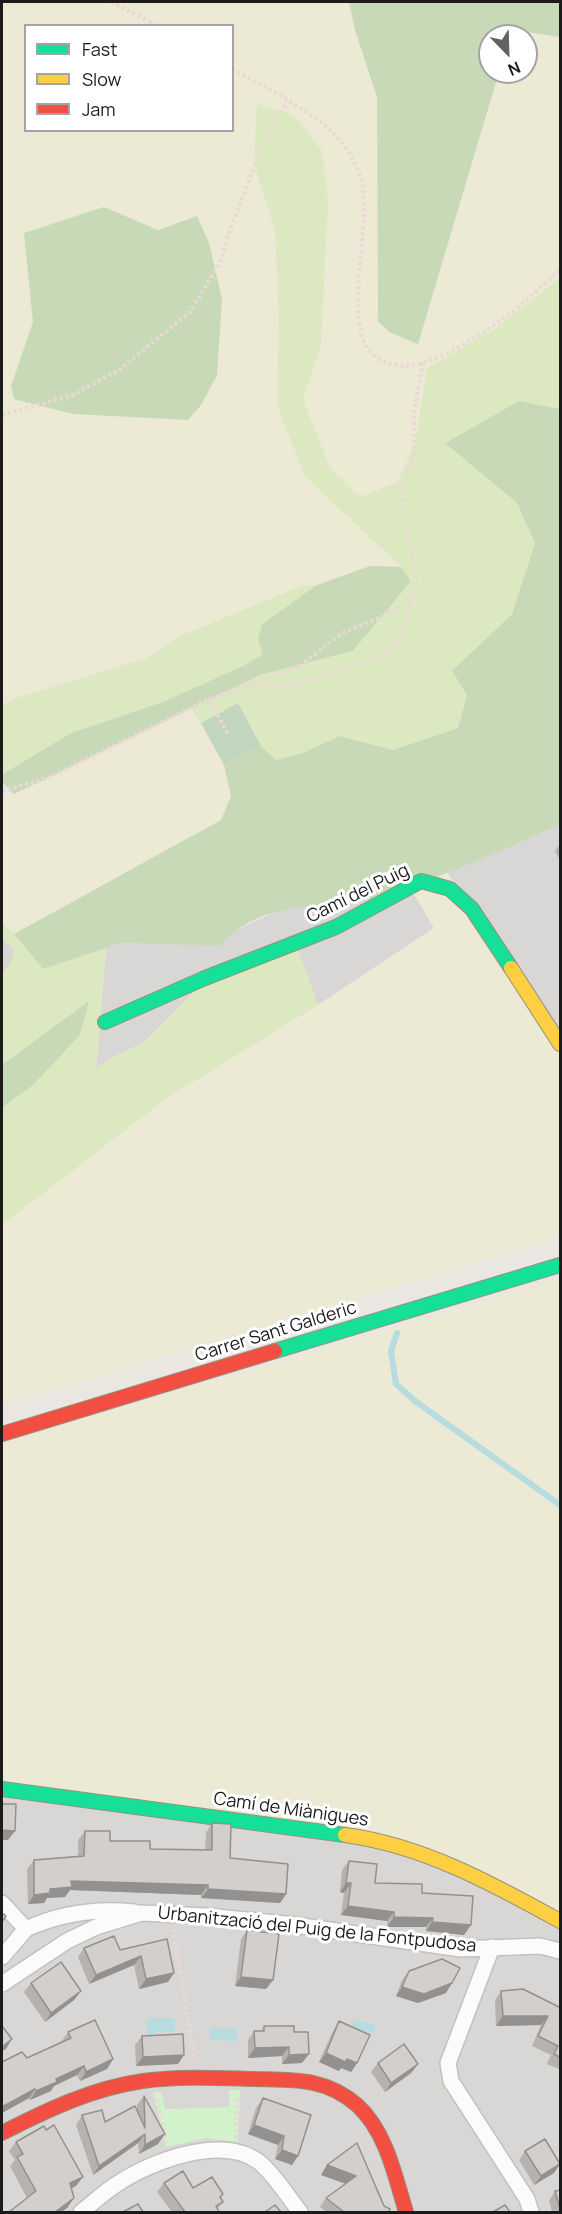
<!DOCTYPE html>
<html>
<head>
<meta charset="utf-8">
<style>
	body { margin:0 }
	#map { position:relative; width:562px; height:2214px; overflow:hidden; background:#eae7e3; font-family:Manrope,sans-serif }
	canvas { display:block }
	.frame { position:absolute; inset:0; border:3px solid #1b1b1b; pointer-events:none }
	.legend { position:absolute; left:24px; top:24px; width:210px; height:108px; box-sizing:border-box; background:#fff; border:2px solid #a4a4a4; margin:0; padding:8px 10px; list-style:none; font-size:18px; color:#1b1b1b }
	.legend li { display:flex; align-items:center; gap:12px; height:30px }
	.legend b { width:30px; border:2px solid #a4a4a4 }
	.north { position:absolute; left:478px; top:24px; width:60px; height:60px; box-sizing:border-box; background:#fff; border:2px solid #a4a4a4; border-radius:50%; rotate:157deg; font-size:16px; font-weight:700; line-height:24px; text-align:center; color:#1b1b1b }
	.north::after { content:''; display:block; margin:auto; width:21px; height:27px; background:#636261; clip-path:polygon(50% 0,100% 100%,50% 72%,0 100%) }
</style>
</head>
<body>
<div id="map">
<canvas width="562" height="2214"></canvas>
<div class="frame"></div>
<ul class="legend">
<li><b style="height:8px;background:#16e098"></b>Fast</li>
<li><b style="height:8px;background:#ffcf43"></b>Slow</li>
<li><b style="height:8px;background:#f24e42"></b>Jam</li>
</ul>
<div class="north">N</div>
</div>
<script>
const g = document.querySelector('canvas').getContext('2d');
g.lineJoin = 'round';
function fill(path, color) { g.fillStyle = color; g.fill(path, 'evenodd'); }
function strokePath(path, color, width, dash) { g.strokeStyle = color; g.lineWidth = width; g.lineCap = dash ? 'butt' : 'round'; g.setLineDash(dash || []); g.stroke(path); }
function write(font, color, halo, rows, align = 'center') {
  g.font = font + ' Manrope,sans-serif'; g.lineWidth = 6; g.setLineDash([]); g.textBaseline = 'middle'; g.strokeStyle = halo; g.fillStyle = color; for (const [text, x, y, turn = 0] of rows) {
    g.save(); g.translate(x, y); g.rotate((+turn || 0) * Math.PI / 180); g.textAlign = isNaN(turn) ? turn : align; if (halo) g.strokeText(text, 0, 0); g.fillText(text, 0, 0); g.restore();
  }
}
const residential = new Path2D(`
	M560 825V1047L447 872Z
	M410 887 434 928 318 1005 297 950 197 989 143 1043 113 1057 96 1070 106 948 121 943 220 946 231 933 281 909 384 896Z
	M2 939 15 949 12 960 2 976Z
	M2 1785 348 1830 560 1916V2212H2Z`);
const farmland = new Path2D(`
	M2 2H349L355 30 377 97 378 322 418 343 499 72H526V36H510L511 30 560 37V278L493 330 427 368 415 443 398 482 360 498 329 466 303 400 321 344 328 201 294 115 257 104 254 163 275 231 279 318 277 405 305 476 401 567 370 566 317 585 302 586 182 635 147 658 14 699 2 705ZM26 26H232V130H26ZM104 208 158 230 198 217 11 386 33 322 25 233Z
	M191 708 224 765 231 796 221 820 14 934 2 923V797L14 794Z
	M447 872 560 1047V1238L2 1406V1225L167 1098 318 1005 434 928 410 887Z
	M560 1278V1916L402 1840 2 1785V1443Z`);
const grass = new Path2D(`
	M257 104 294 115 322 151 328 201 321 344 303 400 329 466 360 497 398 482 415 443 427 368 493 330 560 278V409L519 401 445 443 517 503 535 543 512 614 452 671 467 695 458 728 393 750 339 736 305 752 276 760 261 746 238 703 201 723 191 708 260 675 353 651 411 581 401 567 305 476 277 405 279 318 275 231 254 163Z
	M317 585 262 624 258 640 263 654 245 665 163 702 71 733 3 774 2 779V705L13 699 147 658 182 635 302 586Z
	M2 923 14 934 43 969 106 948 96 1069 113 1057 143 1043 197 989 298 950 318 1005 167 1098 2 1225V1108L32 1086 89 1002 2 1065V976L12 960 15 949 2 939Z`);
const forest = new Path2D(`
	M349 2H560V37L512 30 510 36H490V72H499L418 344 391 333 378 322 377 97 355 30Z
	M104 207 158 230 197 216 209 243 222 299 217 375 201 405 188 420 73 414 14 399 11 386 33 322 24 233Z
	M519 401 560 409V825C503 849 446 876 386 895 329 913 265 894 220 946L121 943 43 969 14 934 221 820 231 796 224 765 261 746 276 760 305 752 339 736 393 750 458 728 467 695 452 671 512 614 535 543 517 503 445 443Z
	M370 566 401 567 411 581 353 651 260 675 14 794 2 782 3 774 71 733 163 702 245 665 263 654 258 640 262 624 317 585Z
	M89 1001 80 1035 32 1086 2 1108V1065Z`);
const cemetery = new Path2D(`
	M238 703 261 746 224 765 201 723Z`);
const park = new Path2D(`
	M229 2090H240L238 2142 206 2138 166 2147 153 2093 162 2092 165 2109 229 2107Z`);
const parking = new Path2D(`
	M229 2090V2107L165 2109 162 2092Z`);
const water = new Path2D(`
	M147 2018H175V2032H154L153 2036H147Z
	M354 2020 376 2025 374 2033 352 2029Z
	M210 2028 237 2029V2041L210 2040Z`);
const stream = new Path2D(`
	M397 1333 391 1351 396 1384 415 1401 560 1505`);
const path = new Path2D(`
	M111 2 158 26
	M232 69C267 88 330 119 350 154 354 162 361 174 362 183 370 231 348 296 364 342 368 354 380 361 391 364 401 366 408 367 418 364 468 350 524 305 560 269
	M2 415 73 395 119 370 190 312 220 263 230 230 269 129 288 102
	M251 687 285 686 317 677 381 655 396 643 407 618 416 578 405 518 404 489 414 451V413L423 363
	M209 699 229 736
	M2 791 48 778 209 699 300 666 342 633 384 616 403 605 414 593
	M173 1929 195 2061
	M157 2099 167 2144
	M236 2138 237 2097`);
const street = new Path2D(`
	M2 1903 26 1929 2 1957
	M26 1929C61 1913 95 1908 134 1912
	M492 1947 448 2063 451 2081 527 2199 531 2212
	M2 1984 67 1941 96 1927 141 1913 207 1916 295 1925 461 1949 540 1946 560 1951
	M81 2212C93 2203 104 2192 117 2184 151 2161 223 2134 259 2162 275 2175 288 2197 300 2212`);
const fast = new Path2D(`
	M105 1022 205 978 336 927 421 881 450 889 472 909 511 968
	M275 1351 560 1265
	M2 1789 345 1835`);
const slow = new Path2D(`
	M511 968 560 1044
	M345 1835C422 1845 493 1884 560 1921`);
const jam = new Path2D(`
	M2 1434 275 1351
	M2 2133C47 2110 93 2088 143 2081 180 2076 217 2078 253 2079 292 2080 325 2077 357 2105 386 2131 395 2176 406 2212`);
const wall = new Path2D(`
	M561 843V862L555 851Z
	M212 1823 230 1858 286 1894 280 1903 201 1898V1895L70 1890 65 1897 47 1898 44 1903 28 1904 27 1869 34 1860 78 1856V1840L85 1831 110 1841 150 1849 205 1850 206 1833Z
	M349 1861 375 1883 422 1893 464 1935 426 1931V1927H387V1921L341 1915 344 1893 340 1892 342 1870Z
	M247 1930 273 1980 266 1989 235 1986 241 1939Z
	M167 1939 174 1973 168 1982 139 1989 134 1965 89 1984 78 1957 84 1948 120 1950Z
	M409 1971 446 1993 418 2003 396 1996 402 1980Z
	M31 1983 81 1991 74 2000 45 2022 24 1992Z
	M501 1991 561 2008V2070L547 2064 551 2055 532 2046 541 2025 496 2026 495 2000Z
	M339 2021 357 2063 351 2072 341 2068 339 2071 319 2062 333 2031Z
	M264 2026 294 2032 302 2063 282 2064V2056L248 2058V2040L254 2031H261Z
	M68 2032 113 2059 107 2069 80 2081 77 2075 54 2086 51 2091 30 2100 29 2098 2 2113V2062L27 2058 63 2042 62 2041Z
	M142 2036 178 2064 136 2066 135 2045Z
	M378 2063 418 2064 411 2073 385 2092 371 2072Z
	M144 2096 158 2144 139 2154 138 2143 93 2175 76 2125 82 2115 105 2122 137 2112V2105Z
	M263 2098 311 2115 292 2165 275 2159 278 2145 248 2134 256 2108Z
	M16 2142 76 2186 71 2189 74 2198 67 2208 27 2198 10 2166 15 2160 9 2151Z
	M525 2151 554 2173 534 2185 519 2160Z
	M327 2165 384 2206 389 2212H327L320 2207 326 2198 345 2184 321 2175Z
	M164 2183 223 2194 221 2198 223 2202 217 2209 219 2212H172L157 2192Z
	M555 2191 561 2212H552L549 2201Z`);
const shadedWall = new Path2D(`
	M2 1830 15 1831 8 1840H2Z
	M71 1881 208 1885 201 1895 70 1890 65 1897 47 1898 44 1903 28 1904 34 1895Z
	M346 1883H351L344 1893 340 1892Z
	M208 1889 286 1894 280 1903 201 1898Z
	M348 1906 394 1912 387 1921 341 1915Z
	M394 1917 433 1918 426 1927H387Z
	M432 1922 471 1925 464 1935 426 1931Z
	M141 1956 134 1965 89 1984 96 1975Z
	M174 1973 168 1982 139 1989 146 1979Z
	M241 1977 273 1980 266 1989 235 1986Z
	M452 1983 446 1993 418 2003 396 1996 402 1987Z
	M81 1991 74 2000 45 2022 51 2013Z
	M503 2016H548L541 2025 496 2026Z
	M12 2039 6 2049 2 2051V2047Z
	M289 2047 282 2056 248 2058 255 2048Z
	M326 2053 347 2059 357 2063 351 2072 341 2068 339 2071 319 2062Z
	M309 2054 302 2063 282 2064 289 2055Z
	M184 2055 178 2064 136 2066 143 2057Z
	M113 2059 107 2069 80 2081 86 2072Z
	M418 2064 411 2073 385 2092 391 2083Z
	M84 2066 77 2075 54 2086 51 2091 30 2100 36 2091 56 2079Z
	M35 2089 29 2098 2 2113V2107Z
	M254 2125 284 2136 278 2145 248 2134Z
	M145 2134 138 2143 93 2175 99 2166Z
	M165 2134 158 2144 139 2154 145 2145Z
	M282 2150 298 2156 292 2165 275 2159Z
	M560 2164 554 2173 534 2185 541 2176Z
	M327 2165 356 2176 350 2185 321 2175Z
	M83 2177 76 2186 63 2192 70 2183Z
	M74 2198 67 2208 61 2212H55Z`);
const building = new Path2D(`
	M2 1804H16L15 1831 2 1830Z
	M212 1823 231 1824 230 1858 288 1864 286 1894 208 1889V1885L71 1881 72 1887 50 1889V1893L34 1895V1860L84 1856 85 1831H110V1841H150V1849L212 1850Z
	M349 1861 377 1864 375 1883 422 1884V1893L473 1896 471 1925 432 1922 433 1918 394 1917V1912L348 1906 351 1883H346Z
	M2 1913 6 1916 2 1922Z
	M247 1930 279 1934 273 1980 241 1977Z
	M114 1936 120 1950 167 1939 174 1973 146 1979 141 1956 96 1975 84 1948Z
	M442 1959 460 1968 452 1983 424 1994 402 1987 409 1971Z
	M61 1962 81 1991 51 2013 31 1983Z
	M523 1989 561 2008V2058L554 2054 558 2046 538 2036 548 2016H503L501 1991Z
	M95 2020 113 2059 86 2072 84 2066 56 2079 57 2082 36 2091 35 2089 2 2107V2062L22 2052 27 2058 71 2038 68 2032Z
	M339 2021 370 2035 357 2063 347 2059 345 2062 326 2053Z
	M2 2026 12 2039 2 2047Z
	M264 2026H294V2032H308L309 2054 289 2055V2047L255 2048 254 2031H264Z
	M183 2034 184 2055 143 2057 142 2036Z
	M404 2044 418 2064 391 2083 378 2063Z
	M144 2096 165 2134 145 2145V2134L99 2166 82 2115 102 2110 105 2122 135 2106 145 2128Z
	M263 2098 311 2115 298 2156 282 2150 284 2136 254 2125Z
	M54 2125 83 2177 70 2183 74 2198 55 2212H9L36 2191 17 2157 23 2154 16 2142 44 2126 46 2130Z
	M545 2139 560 2164 541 2176 525 2151Z
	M357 2143 384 2206 390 2209 389 2212H344L326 2198 356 2176 327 2165Z
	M183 2171 193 2188 212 2177 223 2194 220 2197 223 2202 216 2206 219 2212H185L164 2183Z
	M561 2190V2212L555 2191Z
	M138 2204 143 2212H123Z
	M275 2205 281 2212H265Z
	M505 2205 510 2212H493Z`);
const streetNames = [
	["Camí del Puig",358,894,-26],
	["Carrer Sant Galderic",276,1332,-17],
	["Camí de Miànigues",291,1810,8],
	["Urbanització del Puig de la Fontpudosa",317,1930,6]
];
fill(residential, '#d9d7d5');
fill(farmland, '#ece9d5');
fill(grass, '#dce9c0');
fill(forest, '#c8d9b7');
fill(cemetery, '#c2d5bf');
fill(park, '#d2f2cc');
fill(parking, '#d8d7d5');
fill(water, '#b6dcdf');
strokePath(stream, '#b6dcdf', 6);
strokePath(street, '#c2c1bf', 18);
strokePath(fast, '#94927c', 16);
strokePath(slow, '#94927c', 16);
strokePath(jam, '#94927c', 16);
strokePath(path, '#ebd7d7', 4, [3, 3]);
strokePath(street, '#fcfbfb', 15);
strokePath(fast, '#16e098', 14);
strokePath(slow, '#ffcf43', 14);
strokePath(jam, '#f24e42', 14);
fill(wall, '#b5b2af');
fill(shadedWall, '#93918f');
fill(building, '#d2cfcc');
strokePath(building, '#93918f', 1.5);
write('18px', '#1b1b1b', '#fff', streetNames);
</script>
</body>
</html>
